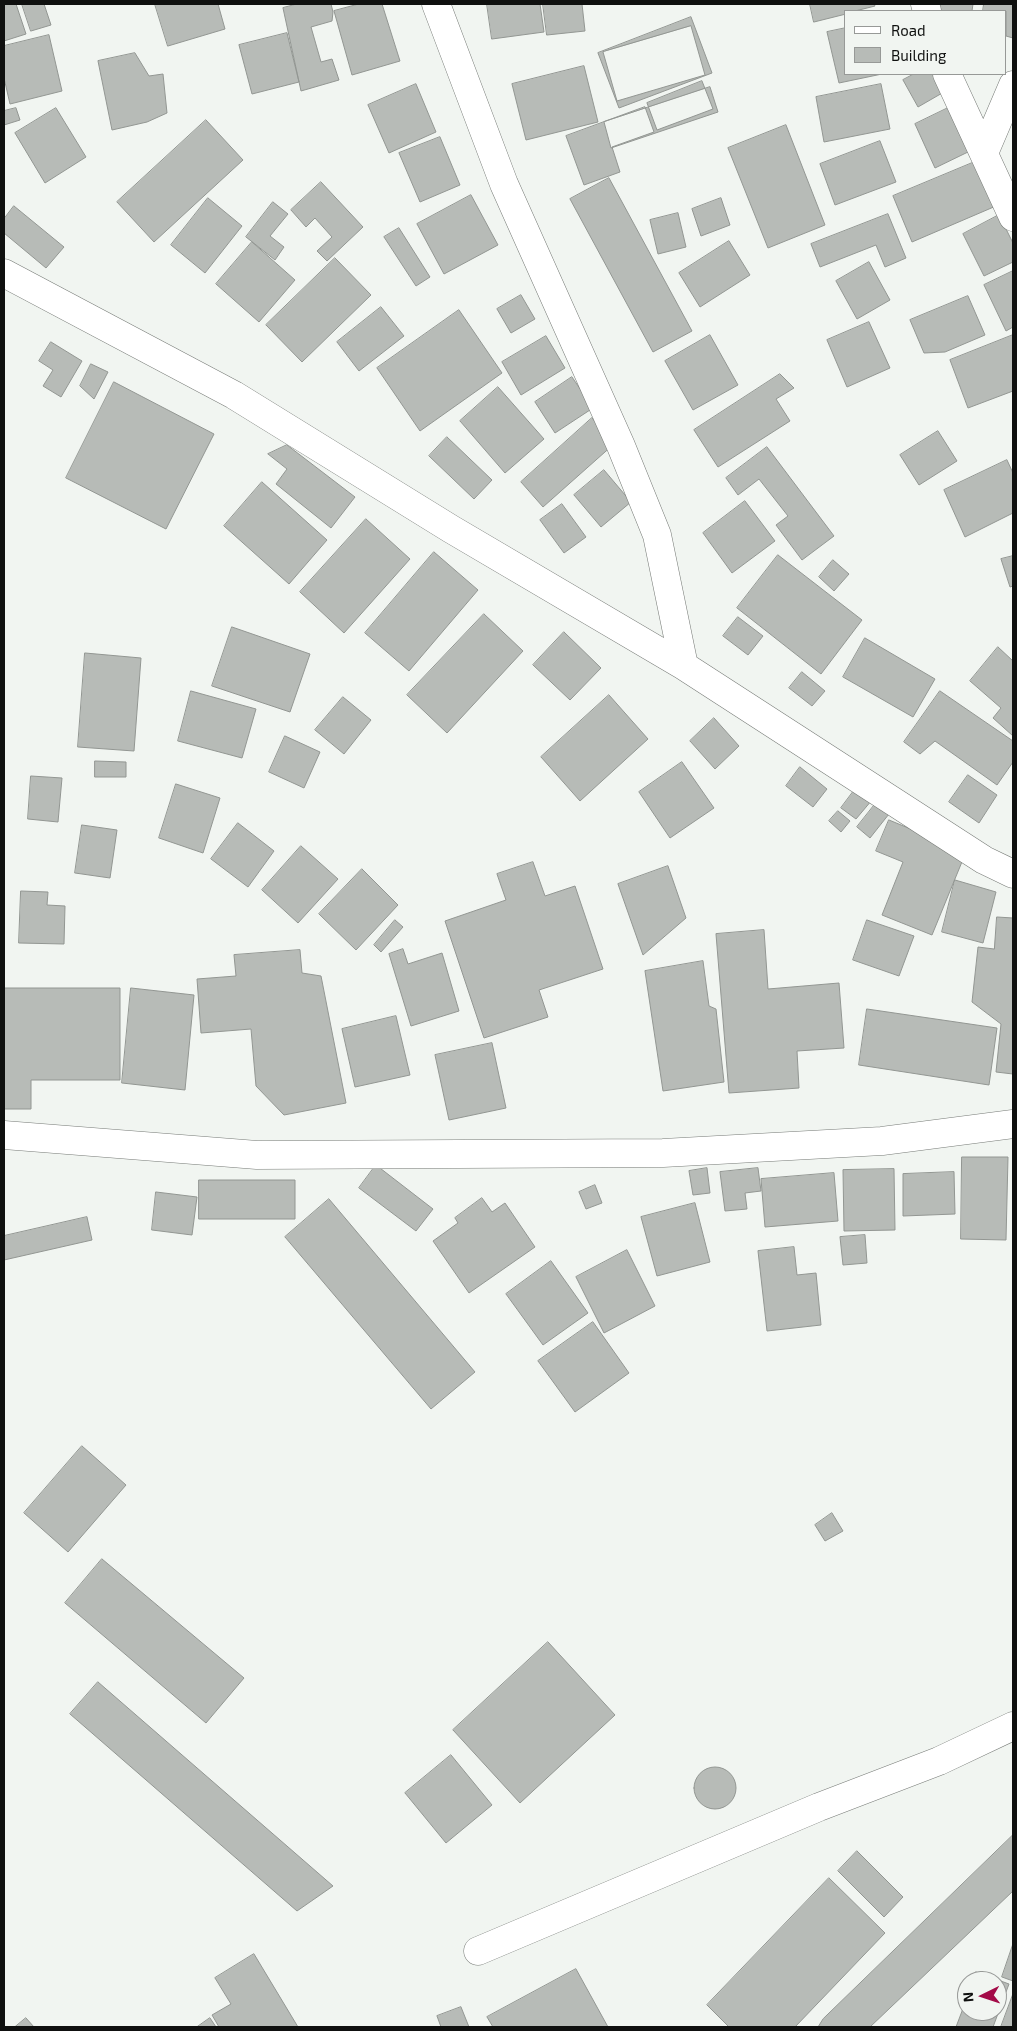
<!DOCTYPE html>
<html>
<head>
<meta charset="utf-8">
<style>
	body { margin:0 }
	#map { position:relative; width:1017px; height:2031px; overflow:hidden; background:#f1f5f1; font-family:"Exo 2",sans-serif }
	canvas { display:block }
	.frame { position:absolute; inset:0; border:5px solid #0f100f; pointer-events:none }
	.legend { position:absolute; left:844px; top:10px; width:162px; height:65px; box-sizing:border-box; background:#f1f5f1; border:1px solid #979997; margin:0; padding:6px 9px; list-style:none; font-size:15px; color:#0f100f }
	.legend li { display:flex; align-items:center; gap:10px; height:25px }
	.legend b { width:25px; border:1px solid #979997 }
	.north { position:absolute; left:957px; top:1971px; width:50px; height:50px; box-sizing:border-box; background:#f1f5f1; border:1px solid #979997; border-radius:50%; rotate:266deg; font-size:14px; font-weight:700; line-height:20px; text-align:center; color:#0f100f }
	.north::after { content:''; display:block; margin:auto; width:18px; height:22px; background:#a30b48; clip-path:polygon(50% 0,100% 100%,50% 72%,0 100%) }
</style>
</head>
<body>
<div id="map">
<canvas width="1017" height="2031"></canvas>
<div class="frame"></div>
<ul class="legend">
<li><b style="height:6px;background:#fff"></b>Road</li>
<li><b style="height:14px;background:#b7bbb7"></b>Building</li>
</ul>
<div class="north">N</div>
</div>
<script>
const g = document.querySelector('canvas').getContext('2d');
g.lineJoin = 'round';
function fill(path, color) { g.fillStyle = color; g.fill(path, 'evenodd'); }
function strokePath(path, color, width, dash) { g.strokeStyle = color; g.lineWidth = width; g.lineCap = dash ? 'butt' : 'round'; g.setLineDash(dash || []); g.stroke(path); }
const building = new Path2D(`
	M4 4H16L26 34 4 41Z
	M22 4H44L51 25 31 31Z
	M155 4H218L225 29 168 46Z
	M297 4H331L333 12 332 21 311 27 321 62 332 59 339 80 301 91 283 8Z
	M359 4H382L400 61 352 75 334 11Z
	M487 4H540L544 32 492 39Z
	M543 4H582L585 31 547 35Z
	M810 4H874L875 6 855 11H846V14L814 22Z
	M940 4H973L972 11H939Z
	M984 4H1013V38L1006 36V11H983Z
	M691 17 712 73 619 108 598 53Z
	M691 26 705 75 617 101 603 52Z
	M846 28V74H882L839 83 827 32Z
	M287 33 299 82 252 94 239 45Z
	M49 35 62 91 10 104 4 78V46Z
	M135 53 149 76 163 74 167 113 147 122 112 130 98 61Z
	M584 66 598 122 526 140 512 84Z
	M914 74H934L944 92 918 107 903 80Z
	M702 81 713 109 657 130 647 103Z
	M416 84 436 132 389 153 368 105Z
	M881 84 890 129 824 142 816 97Z
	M710 87 718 112 611 148 604 122Z
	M645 107 654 132 612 147 620 172 584 185 566 136Z
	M16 108 20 120 4 125V111Z
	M56 108 86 157 45 183 15 133Z
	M948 108 968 152 935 168 915 124Z
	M206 120 243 160 154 242 117 202Z
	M786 125 825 225 768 248 728 148Z
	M440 137 460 185 420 202 399 153Z
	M880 141 896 182 835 205 820 164Z
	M977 161 996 206 912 242 893 196Z
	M609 178 692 331 653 352 570 199Z
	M321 182 363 227 327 261 317 251 332 237 315 218 306 227 291 210Z
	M471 195 498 245 444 274 417 224Z
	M208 198 242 226 205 273 171 245Z
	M721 198 730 225 701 236 692 209Z
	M273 202 288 214 270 236 284 247 275 260 246 237Z
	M14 206 64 247 46 268 4 233V219Z
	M678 213 686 247 658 254 650 220Z
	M888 214 906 258 885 267 876 245 820 267 811 244Z
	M999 215 1013 243V262L984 276 963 234Z
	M399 228 430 277 416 286 384 237Z
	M729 241 750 275 700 307 679 273Z
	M252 242 295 280 259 322 216 284Z
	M335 258 371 295 302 362 266 325Z
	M869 262 890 300 857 319 836 281Z
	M1013 271V327L1006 331 984 285Z
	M521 295 535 319 511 333 497 309Z
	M968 296 985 335 945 352 924 353 910 320Z
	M381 307 404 336 359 371 337 342Z
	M459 310 502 373 420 431 377 368Z
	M869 322 890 368 847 387 827 340Z
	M710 335 738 385 693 410 665 361Z
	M1013 335V391L968 408 950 360Z
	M546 336 565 368 521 395 502 362Z
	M51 342 82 361 61 397 43 386 53 370 39 361Z
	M91 364 108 372 94 399 80 386Z
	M780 374 794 388 776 399 790 421 718 467 694 430Z
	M572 377 593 408 555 433 535 402Z
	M114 382 214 434 166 529 66 478Z
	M498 387 544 439 505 473 460 421Z
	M592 418 614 444 543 507 521 482Z
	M938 431 957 461 919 485 900 455Z
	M447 437 492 480 474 499 429 456Z
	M287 445 355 497 331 528 276 484 287 469 268 454Z
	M767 447 834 536 802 560 776 525 788 516 759 479 738 495 726 478Z
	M1007 460 1013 473V513L965 537 944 490Z
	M604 470 631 502 601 527 574 495Z
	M262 482 327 540 289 584 224 526Z
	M745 501 775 541 732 573 703 533Z
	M562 504 586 537 564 553 540 520Z
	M366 519 410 559 344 633 300 592Z
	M434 552 478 590 409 671 365 633Z
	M778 555 862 620 821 674 737 608Z
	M1013 556V586L1010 587 1001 559Z
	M833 560 849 574 834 591 819 577Z
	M484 614 523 651 447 733 407 695Z
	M738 617 763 636 748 655 723 636Z
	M232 627 310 654 290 712 212 686Z
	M564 632 601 668 570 700 533 665Z
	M865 638 935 679 913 717 843 677Z
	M998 647 1013 661V736L993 718 1001 708 970 681Z
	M85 653 141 658 134 751 78 747Z
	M802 672 825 691 812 706 789 688Z
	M191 691 256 709 242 758 178 741Z
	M940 691 1013 741V762L997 785 935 741 920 754 904 742Z
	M609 695 648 739 580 801 541 757Z
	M343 697 371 720 344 754 315 730Z
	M714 718 739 746 715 769 690 741Z
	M285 736 320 752 304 788 269 772Z
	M95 761 126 762V777H95Z
	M682 762 714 808 670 838 639 792Z
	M800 767 827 789 813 807 786 786Z
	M968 775 997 795 979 823 949 802Z
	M31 776 62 778 58 822 28 819Z
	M176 784 220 798 203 853 159 838Z
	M856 788 872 800 856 819 841 808Z
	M876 803 889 814 870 838 857 827Z
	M838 811 850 821 841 832 829 821Z
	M889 820 966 852 932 935 882 915 903 862 876 851Z
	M238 823 274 851 248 887 211 859Z
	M82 825 117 830 110 878 75 873Z
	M301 846 338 879 298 923 262 890Z
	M533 862 545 896 575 886 603 969 539 990 548 1017 484 1038 445 921 506 900 497 874Z
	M668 866 686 918 643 955 618 884Z
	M362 869 398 905 356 950 319 914Z
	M955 880 996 892 983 943 942 932Z
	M21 891 48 892 47 905 65 906 64 944 19 943Z
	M997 917 1013 918V1074L996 1072 1001 1024 972 1002 978 947 994 949Z
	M395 920 403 927 381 952 374 945Z
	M867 920 914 936 899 976 853 960Z
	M764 930 768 989 839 983 844 1048 797 1051 799 1088 729 1093 716 934Z
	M403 949 408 964 442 953 459 1011 411 1026 389 954Z
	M300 950 302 973 321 976 346 1103 284 1115 256 1086 251 1029 201 1033 197 979 236 976 234 955Z
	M703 961 709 1006 716 1009 724 1082 663 1091 645 971Z
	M4 988H120V1080H31V1109H4Z
	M131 988 194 995 185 1090 122 1083Z
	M867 1009 997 1028 989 1085 859 1065Z
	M396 1016 410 1075 355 1087 342 1029Z
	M492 1043 506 1108 449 1120 435 1055Z
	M962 1157H1008L1006 1240 961 1239Z
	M376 1165 433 1209 416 1231 359 1188Z
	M707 1168 710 1193 693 1195 689 1171Z
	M758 1168 761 1191 745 1193 747 1209 725 1211 720 1172Z
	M894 1169 895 1230 844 1231 843 1170Z
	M954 1172 955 1214 903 1216V1174Z
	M834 1173 838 1221 765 1227 761 1179Z
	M199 1180H295V1219H199Z
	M595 1185 602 1203 586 1209 579 1192Z
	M156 1192 197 1197 192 1235 152 1230Z
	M482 1198 492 1212 505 1203 535 1247 469 1293 433 1241 458 1223 455 1218Z
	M329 1199 475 1372 431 1409 285 1237Z
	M695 1203 710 1262 657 1276 641 1217Z
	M87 1217 92 1240 4 1260V1236Z
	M865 1235 867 1263 843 1265 840 1237Z
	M794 1247 797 1275 816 1273 821 1325 767 1331 758 1251Z
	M627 1250 655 1306 604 1333 576 1277Z
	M551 1261 588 1313 543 1345 506 1294Z
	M593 1322 629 1373 575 1412 538 1361Z
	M82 1446 126 1485 68 1552 24 1513Z
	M832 1513 843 1531 825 1541 815 1525Z
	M102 1559 244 1678 206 1723 65 1603Z
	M548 1642 615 1715 520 1803 453 1730Z
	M98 1682 333 1886 297 1911 70 1714Z
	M451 1755 492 1805 446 1843 405 1793Z
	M694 1788a21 21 0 1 1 42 0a21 21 0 1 1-42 0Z
	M1013 1835V1891L870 2027H818L823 2019Z
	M857 1851 903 1897 884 1917 838 1871Z
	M829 1878 885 1933 795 2027H729L707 2005Z
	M1013 1944V1981L1002 1977Z
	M254 1954 298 2027H219L212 2015 231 2004 215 1978Z
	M576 1969 608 2027H493L487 2017Z
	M976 1972 1009 1984 993 2027H956L967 1998V2011H997V1981H973Z
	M1013 1994V2027H1001Z
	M461 2007 469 2027H441L437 2016Z
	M26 2018 34 2027H15Z
	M210 2018 216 2027H197Z`);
const minor = new Path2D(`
	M436 4 504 184 621 446 657 535 684 666
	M925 4 927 11
	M947 74 1013 217
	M984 153 1013 85
	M4 273 234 395 451 529 684 666 984 860 1013 874
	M4 1135 257 1155 663 1153 882 1141 1013 1124
	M478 1951 819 1807 939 1761 1013 1726`);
fill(building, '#b7bbb7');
strokePath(building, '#929692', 1);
strokePath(minor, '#777b77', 29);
strokePath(minor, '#fff', 28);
</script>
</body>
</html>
